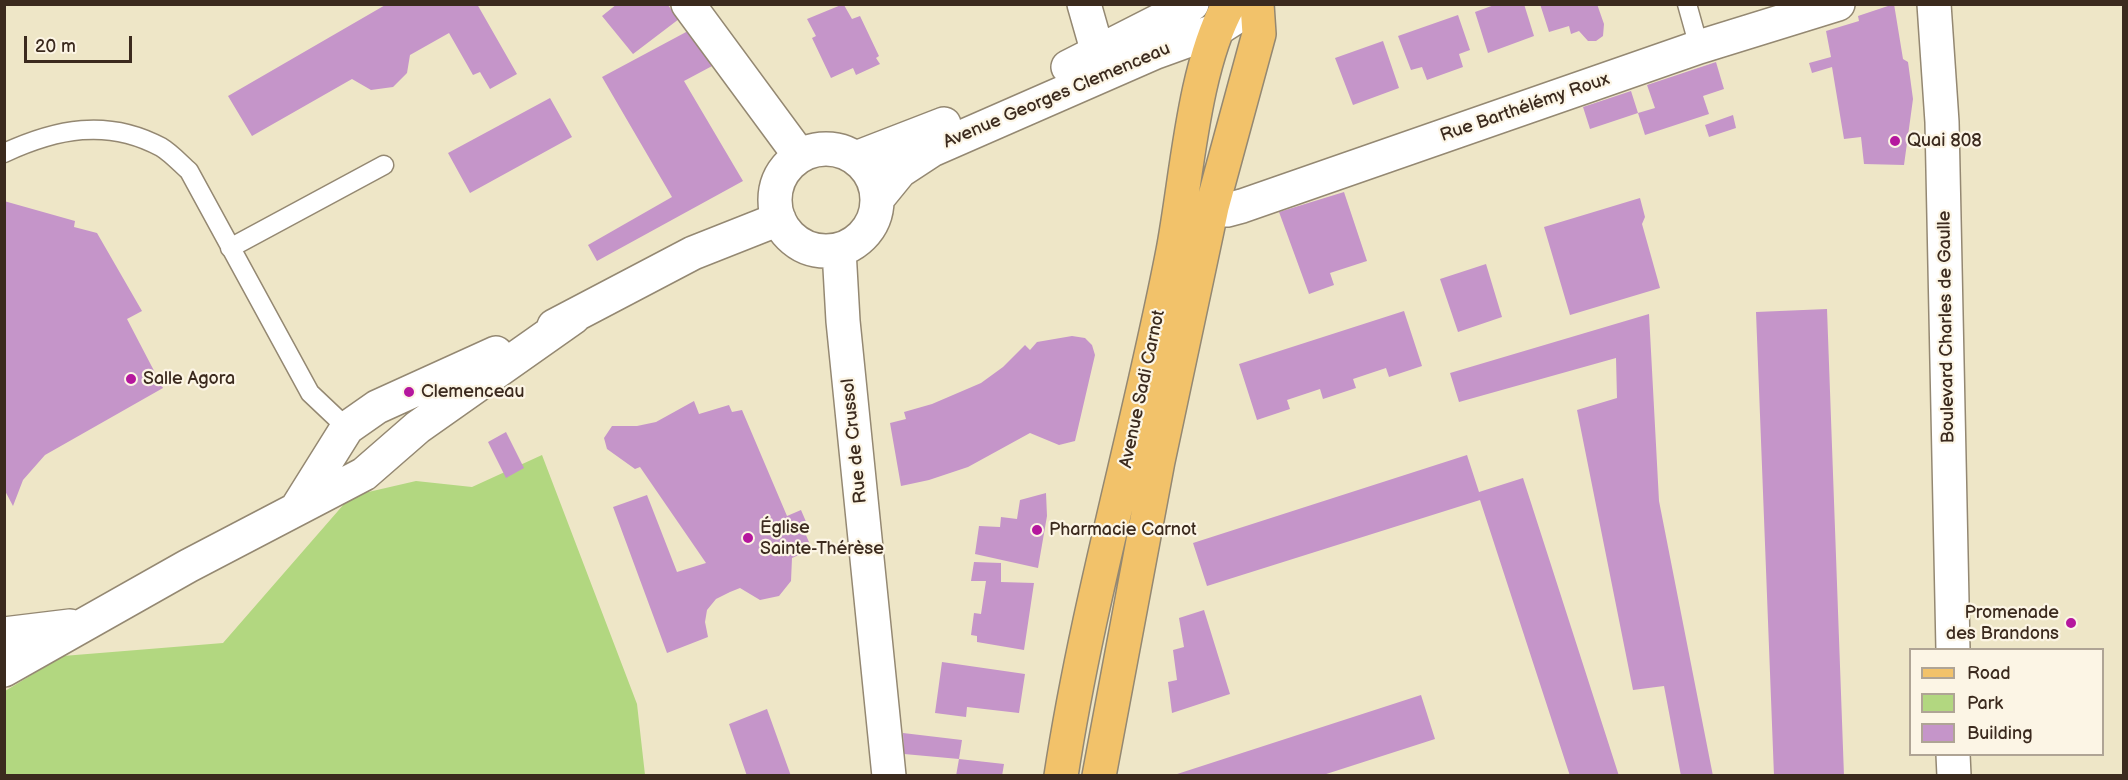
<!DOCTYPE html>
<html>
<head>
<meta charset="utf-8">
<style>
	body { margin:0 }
	#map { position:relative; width:2128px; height:780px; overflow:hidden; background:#eee6c7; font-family:"Balsamiq Sans",sans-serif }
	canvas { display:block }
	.frame { position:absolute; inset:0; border:6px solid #3b2a1e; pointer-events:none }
	.legend { position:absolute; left:1909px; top:648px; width:195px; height:108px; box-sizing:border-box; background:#fcf5e5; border:2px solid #afa495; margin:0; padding:8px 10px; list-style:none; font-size:18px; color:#3b2a1e }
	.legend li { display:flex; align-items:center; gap:12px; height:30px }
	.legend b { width:30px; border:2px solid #afa495 }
	.scale { position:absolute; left:24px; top:36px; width:108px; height:27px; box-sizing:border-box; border:3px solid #3b2a1e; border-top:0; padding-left:8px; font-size:18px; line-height:21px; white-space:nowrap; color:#3b2a1e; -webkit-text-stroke:4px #fcf5e5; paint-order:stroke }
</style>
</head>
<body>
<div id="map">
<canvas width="2128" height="780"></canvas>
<div class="frame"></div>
<ul class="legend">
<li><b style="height:8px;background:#f2c26a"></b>Road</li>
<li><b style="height:16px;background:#b2d780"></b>Park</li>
<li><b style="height:16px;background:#c595c9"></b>Building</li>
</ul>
<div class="scale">20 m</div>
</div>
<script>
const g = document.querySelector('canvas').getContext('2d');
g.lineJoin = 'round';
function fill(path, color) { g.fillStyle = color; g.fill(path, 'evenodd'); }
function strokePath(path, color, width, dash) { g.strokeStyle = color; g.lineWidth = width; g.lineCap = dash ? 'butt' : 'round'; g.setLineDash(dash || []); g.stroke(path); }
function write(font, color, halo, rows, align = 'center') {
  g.font = font + ' "Balsamiq Sans",sans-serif'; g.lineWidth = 4.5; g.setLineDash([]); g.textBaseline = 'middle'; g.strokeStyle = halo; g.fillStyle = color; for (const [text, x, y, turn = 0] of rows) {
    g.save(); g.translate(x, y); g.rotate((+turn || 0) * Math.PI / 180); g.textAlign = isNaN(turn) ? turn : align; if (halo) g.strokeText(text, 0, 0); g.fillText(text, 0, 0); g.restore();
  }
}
const green = new Path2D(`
	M542 455 637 704 645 775 5 776V691L63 656 223 643 351 496 416 481 472 487Z`);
const building = new Path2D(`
	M387 4H477L517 74 490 89 480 72 473 75 449 33 410 55 407 73 393 87 371 90 352 79 252 136 228 96Z
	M617 4H667L679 19 633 54 602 16Z
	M1497 4H1524L1534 36 1488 53 1475 12Z
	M1540 4H1597L1604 24 1603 36 1596 41H1588L1579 31 1571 34 1569 26 1549 32Z
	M1894 4 1903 59 1908 62 1913 99 1904 165 1864 164 1861 137 1844 139 1832 67 1812 73 1809 63 1831 57 1826 31 1859 21 1858 16Z
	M841 5H844L852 19 860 16 879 56 876 58 880 64 856 75 853 68 831 78 812 38 816 36 807 19Z
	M1458 15 1470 50 1459 54 1463 67 1427 80 1422 67 1411 70 1398 36Z
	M688 31 714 65 684 81 743 181 597 261 588 245 672 197 602 77Z
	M1383 41 1399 88 1353 105 1335 58Z
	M1716 62 1724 89 1703 96 1709 114 1645 135 1638 113 1655 108 1647 85Z
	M1631 91 1638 113 1590 129 1583 107Z
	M550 98 572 137 470 193 448 153Z
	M1733 115 1736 128 1709 137 1705 125Z
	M1344 192 1367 261 1330 273 1334 285 1309 294 1279 212Z
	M1640 198 1645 217 1642 224 1660 288 1570 315 1544 227Z
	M4 201 75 221 74 227 97 233 142 311 127 319 163 388 45 455 23 480 13 506 4 489Z
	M1486 264 1502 317 1458 332 1440 279Z
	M1827 309 1844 776H1774L1756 312Z
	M1404 311 1422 366 1389 377 1386 368 1353 379 1356 388 1323 399 1320 389 1287 400 1290 409 1257 420 1239 364Z
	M1649 314 1659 501 1713 776H1681L1664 686 1633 690 1577 410 1617 398 1616 358 1459 402 1450 373Z
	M1072 336 1085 338 1092 345 1095 355 1075 441 1059 445 1030 433 968 467 929 480 901 486 890 423 906 419 904 412 932 404 981 383 1003 367 1025 345 1030 350 1037 342Z
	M694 401 699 414 729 405 732 412 742 410 787 516 801 510 807 524 802 526 812 549 792 558 791 581 779 596 760 600 740 588 730 592 716 599 707 610 705 622 708 637 667 653 613 507 647 495 677 572 706 563 640 467 635 469 607 449 604 438 612 426H637L656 422Z
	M506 432 524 468 506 478 488 442Z
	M1467 455 1479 492 1523 478 1619 776H1570L1480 500 1207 586 1193 543Z
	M1046 493 1047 516 1038 568 975 554 979 526 1000 527 1001 517 1017 519 1020 500Z
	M974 562 1001 563V582L1034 583 1024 650 977 642V636L971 635 974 613 981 614 986 581H971Z
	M1204 610 1230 694 1172 713 1168 682 1177 680 1173 650 1184 647 1179 618Z
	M942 662 1025 674 1019 713 967 707 966 717 935 713Z
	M1421 695 1435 739 1320 776H1171Z
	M767 709 791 776H747L729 724Z
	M903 733 962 740 959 759 904 754Z
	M959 759 1004 764 1002 776H956Z`);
const lane = new Path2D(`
	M1687 4 1699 47
	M4 153C56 129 107 118 161 147 171 153 180 163 189 171L310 393 347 428
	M230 248 384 165`);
const street = new Path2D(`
	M688 4 800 156
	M1084 4 1098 53
	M1934 4 1942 122 1953 650
	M1068 67 1192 4
	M775 200a51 51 0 1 1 102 0a51 51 0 1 1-102 0Z
	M856 158 944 124
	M878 198 900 171 932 150 1156 52 1214 31 1236 17
	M1212 207 1227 210 1242 206 1699 47 1838 4
	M839 250 843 321 889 776
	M554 326 693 253 779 219
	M297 508 347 428 377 407 496 353
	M4 634 70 626
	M4 670 188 566 364 474 418 427 574 317
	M1953 754 1954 776`);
const primary = new Path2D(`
	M1061 776C1088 599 1139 427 1173 251 1187 177 1193 69 1229 4
	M1099 776 1158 461 1212 207 1259 34 1257 4`);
const markers = [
	[1895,141,6,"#b5179e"],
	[131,379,6,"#b5179e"],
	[409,392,6,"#b5179e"],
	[1037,530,6,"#b5179e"],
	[748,538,6,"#b5179e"],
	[2071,623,6,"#b5179e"]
];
const streetNames = [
	["Avenue Georges Clemenceau",1057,96,-23],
	["Rue Barthélémy Roux",1525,108,-19],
	["Boulevard Charles de Gaulle",1947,327,-91],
	["Avenue Sadi Carnot",1143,389,-78],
	["Rue de Crussol",855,441,-96]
];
const poiNames = [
	["Quai 808",1907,141],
	["Salle Agora",143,379],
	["Clemenceau",421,392],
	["Église",760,528],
	["Sainte-Thérèse",760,549],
	["Pharmacie Carnot",1049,530],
	["Promenade",2059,613,"right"],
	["des Brandons",2059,634,"right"]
];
fill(green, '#b2d780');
fill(building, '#c595c9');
strokePath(lane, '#948872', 21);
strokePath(street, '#948872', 36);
strokePath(primary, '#948872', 36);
strokePath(lane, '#fff', 18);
strokePath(street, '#fff', 33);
strokePath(primary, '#f2c26a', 33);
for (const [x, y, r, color] of markers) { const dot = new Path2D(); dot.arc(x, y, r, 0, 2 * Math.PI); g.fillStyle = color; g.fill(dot); strokePath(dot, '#fcf5e5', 2); }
write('18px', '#3b2a1e', '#fcf5e5', streetNames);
write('18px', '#3b2a1e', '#fcf5e5', poiNames, 'left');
</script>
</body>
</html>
